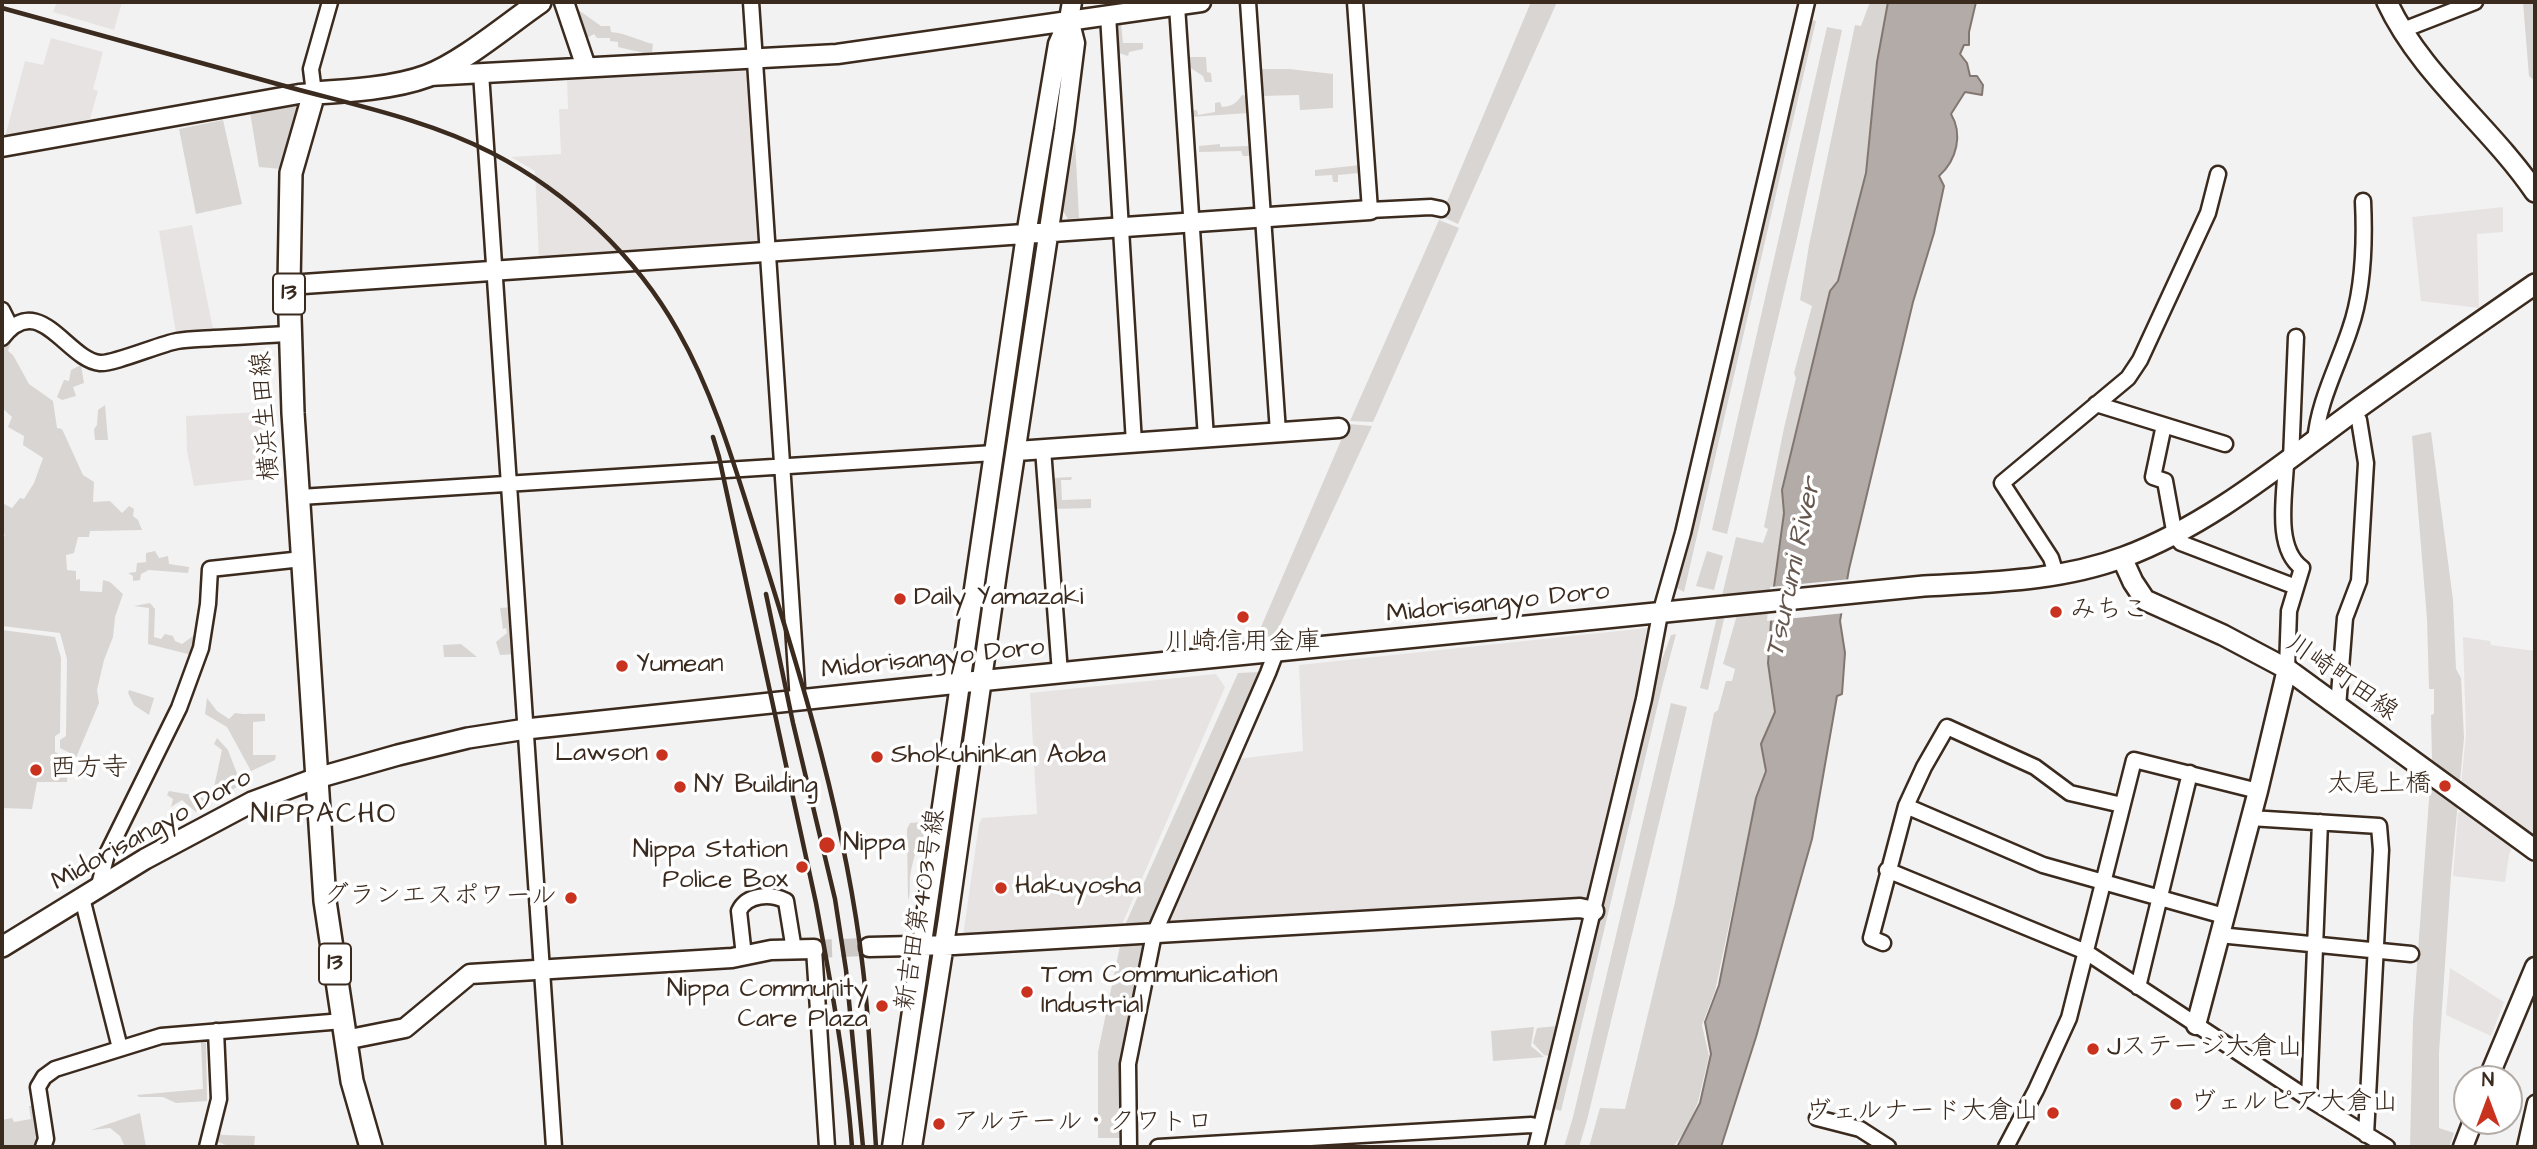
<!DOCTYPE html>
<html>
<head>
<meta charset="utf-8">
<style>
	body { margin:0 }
	#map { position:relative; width:2537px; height:1149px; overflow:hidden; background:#f3f2f2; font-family:"Architects Daughter",sans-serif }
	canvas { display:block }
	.frame { position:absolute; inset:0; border:4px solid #3b2a1e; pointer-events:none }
	.north { position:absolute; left:2453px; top:1065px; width:70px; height:70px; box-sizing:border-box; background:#fff; border:2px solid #b1aaa5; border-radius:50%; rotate:0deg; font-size:19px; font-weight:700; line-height:28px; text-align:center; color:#3b2a1e }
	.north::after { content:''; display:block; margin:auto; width:24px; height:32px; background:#c8321e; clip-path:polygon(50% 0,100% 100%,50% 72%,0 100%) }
</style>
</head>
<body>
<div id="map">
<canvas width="2537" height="1149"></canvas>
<div class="frame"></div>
<div class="north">N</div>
</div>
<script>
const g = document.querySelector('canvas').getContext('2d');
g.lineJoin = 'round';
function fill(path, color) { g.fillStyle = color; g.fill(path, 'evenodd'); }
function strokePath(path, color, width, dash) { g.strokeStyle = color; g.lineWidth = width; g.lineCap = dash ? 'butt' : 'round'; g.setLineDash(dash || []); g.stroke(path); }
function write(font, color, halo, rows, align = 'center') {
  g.font = font + ' "Architects Daughter","Klee One",sans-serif'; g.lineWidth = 7; g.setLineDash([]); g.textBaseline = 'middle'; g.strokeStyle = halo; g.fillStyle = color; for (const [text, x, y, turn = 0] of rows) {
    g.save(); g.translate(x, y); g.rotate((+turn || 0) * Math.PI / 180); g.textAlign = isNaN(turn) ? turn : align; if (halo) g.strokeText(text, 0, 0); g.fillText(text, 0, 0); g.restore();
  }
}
const built = new Path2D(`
	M57 2H122L114 30 53 12Z
	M51 38 103 52 93 89 98 91 90 119 5 137 25 61 43 65Z
	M748 71 761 244 539 260 535 171 511 157 561 154 559 109H568L567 76Z
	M2503 207V232L2477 234 2479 308 2421 301 2412 217Z
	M192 225 213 329 176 333 159 231Z
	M261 412 266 478 194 486 187 451 186 416Z
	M1647 628 1633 714 1589 900 1165 926 1237 759 1303 751 1299 665Z
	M2463 637 2490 641 2491 645 2535 651V840L2461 785 2466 734Z
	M1216 674 1225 687 1120 929 963 936 979 824 982 818 1037 814 1030 693Z
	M2465 810 2512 847 2509 855 2505 882 2453 876 2458 813Z
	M2450 968 2504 1002 2491 1036 2446 1015Z`);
const green = new Path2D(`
	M1531 2H1557L1458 224 1441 216Z
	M1870 2H1888L1877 62 1866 173 1838 281 1830 292 1782 490 1784 513 1773 594 1768 663 1775 712 1761 744 1766 771 1756 798 1715 991 1702 1025 1709 1056 1698 1102 1686 1130 1673 1147H1589L1600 1108 1625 1109 1675 902 1714 713 1718 710 1726 681H1732L1735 669 1723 664 1742 597 1728 601 1708 690 1700 688 1736 537 1763 543 1768 529 1764 527 1784 428 1796 378 1794 373 1812 306 1800 300 1809 245 1855 25 1861 26Z
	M2523 2H2535V81L2529 76Z
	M577 9 601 26H610L611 32C626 33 637 40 653 44L652 52 644 53 618 47V42L610 41V38H597L594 34 587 38Z
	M1810 20 1816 21 1684 592 1675 587 1716 427Z
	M1117 23H1121L1123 43H1143V49L1129 52 1128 56 1116 52 1113 30Z
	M1827 27 1842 30 1797 238 1727 534 1712 530Z
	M1186 57H1206L1207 72 1211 73 1212 82H1205L1203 76 1186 65Z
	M1260 69H1289L1333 74V108L1300 110 1299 95 1261 96Z
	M1242 95 1247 96 1248 113 1190 117 1189 111 1197 110 1198 115 1215 112V103L1220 102 1222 107C1232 106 1236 104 1242 95Z
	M287 102 298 106 297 117 282 169 259 167 250 112Z
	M223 120 242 204 196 214 179 129Z
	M1075 140 1079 218 1068 219 1063 211Z
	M1220 144V147L1249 146 1251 156H1243L1241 151 1199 152V146Z
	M1360 165 1359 173 1338 175V182H1333L1332 175 1315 176V170Z
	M1439 220 1459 228 1373 422 1350 421Z
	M8 336 12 340 8 351 13 355 29 384 53 401 57 428 62 429 83 475 94 482 93 502 110 501 122 513 129 506 134 509 133 516 138 520 142 530 90 531 89 537H78L74 553 66 555 67 570 76 571V580L80 579V591L102 592 103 580 110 582 123 594 115 617 113 637 104 660 97 690 99 703 73 765 72 754 60 748V740L66 736 67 659 60 633 2 626V538L5 536 2 528V503L12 508 20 498 24 499 34 483 43 458 23 445 24 436 8 427 12 417 2 408V365L4 361 2 345Z
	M81 365 84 383 73 387 76 396 62 400 57 397 64 380 69 381 71 370Z
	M105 405 108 440H95L94 429 97 425 98 410Z
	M1348 424 1372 426 1273 640 1255 641Z
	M2431 432 2453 600 2456 669 2461 678 2464 738 2451 875 2439 1053V1128L2454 1133 2449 1147H2410L2413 1020 2432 758 2431 715 2434 714V689H2429L2427 619 2412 436Z
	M1072 477 1071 480H1061L1062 500 1091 499V508L1053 509V478Z
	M155 551 159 558 168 556 169 564 189 567 188 573 149 570 141 574 140 580 133 581V576L128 573 136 572 137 563 146 562V553Z
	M1707 551 1723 556 1714 590 1696 586Z
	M150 603 155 609 154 637 161 639 165 634 173 636 175 641 182 644 197 633 192 655 148 644 149 608 134 606Z
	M514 607 517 654 500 655 496 642 507 633 506 628 503 629 500 608Z
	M2 630 55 637 61 658 60 733 55 736V752L68 759 67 782H37L32 809 2 808Z
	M1676 634 1662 687 1561 1111 1551 1108 1653 684 1671 635Z
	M461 644 477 657H444L443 645Z
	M1261 672 1151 925H1125L1238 673Z
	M129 690 154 698 149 715 134 705 128 693Z
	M207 698 217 711 229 719 235 713C246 715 254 713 265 714V721L253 722V755H276L275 760 251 771 227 727 205 714Z
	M1671 703 1687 707 1587 1120 1579 1147H1564L1573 1117Z
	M217 738 228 750 241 784 229 792 214 787 222 750 214 744Z
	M169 791 198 796 212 802 196 812 182 800 171 807 173 799 167 795Z
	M922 822 925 833C917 845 912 862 910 877 909 886 911 892 908 900L907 829 910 823Z
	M1141 942 1147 950 1124 1138H1098V1052L1120 946Z
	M1557 1026 1550 1056 1544 1055 1533 1043 1537 1028Z
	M1534 1027 1531 1046 1544 1057 1493 1061 1491 1031Z
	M201 1042H206L207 1101 176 1103 163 1097H139L137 1095 203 1089Z
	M29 1106H34L40 1134 37 1147H2V1120L12 1118 14 1122 31 1119Z
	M140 1113 146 1147H125L120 1136 110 1128 91 1130Z
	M216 1129 222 1135 255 1136 254 1147H230L219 1142 211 1144Z`);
const water = new Path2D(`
	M1888 2H1976L1969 32V45H1964L1960 54 1967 63 1970 76H1977L1983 85 1982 95 1965 92 1951 114C1963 134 1957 160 1939 176L1944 186 1934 233 1913 302 1849 569 1840 621 1845 653 1842 694 1837 696 1812 839 1756 1037 1721 1147H1677L1700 1103 1711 1054 1705 1022 1719 985 1756 798 1766 771 1761 744 1775 712 1768 663 1773 594 1784 513 1782 490 1830 291 1838 281 1866 173 1877 62Z`);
const pier = new Path2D(`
	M1851 579 1845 613 1767 621 1770 587Z`);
const tertiaryTunnel = new Path2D(`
	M814 949 869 947`);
const minor = new Path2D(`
	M751 2 798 701
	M1248 2 1278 432
	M1355 2 1370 210 1431 207 1441 209
	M1177 6 1206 438
	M1108 15 1134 443
	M2403 30 2475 2
	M481 73 554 1147
	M314 93 311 69 330 2
	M2 310 10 326
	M2 338C39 289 67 360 100 363 114 364 160 344 177 341 189 339 202 339 214 338 239 337 264 335 289 334
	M2096 404 2225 444
	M2164 425 2153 477 2165 481 2175 536 2181 543 2296 587
	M2315 442C2318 402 2338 366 2350 329 2364 289 2365 243 2363 201
	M1043 449 1060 673
	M2291 459 2296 337
	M2286 463C2285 494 2274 548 2302 568L2289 611 2287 669
	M300 497 994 453
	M2056 574 2051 558 2002 483 2128 378 2140 360 2208 213 2218 174
	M2338 707 2345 618 2359 581 2366 463 2359 420 2353 413
	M1906 806 2043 865 2224 916
	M2250 818 2379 826 2381 850 2366 1135
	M1887 870 2086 952 2309 1099 2387 1147
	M98 889 107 854 179 708 201 648 208 604 210 569 302 559
	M82 898 120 1048
	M2219 935 2411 954
	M1883 943 1871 938 1906 806 1924 767 1947 727 2035 767 2070 793 2122 805
	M814 949 827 1147
	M744 956 739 911C747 894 771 893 786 901L794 950
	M2138 987 2190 773
	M2309 1099 2320 822
	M1817 1118 1860 1129 1888 1147
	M43 1147 46 1139 38 1087 44 1077 55 1069 161 1036 343 1021
	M207 1147 219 1099 216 1031
	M1129 1147 1128 1064 1154 934 1268 673 1276 652
	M1158 1147 1531 1125 1541 1127
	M1536 1147 1644 699 1660 614 1683 533 1807 2
	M2006 1147 2036 1090 2069 1018 2134 760 2258 791
	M2525 1147 2535 1103`);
const tertiary = new Path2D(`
	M564 2 586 67
	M429 76 837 54 1201 2
	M2 147 299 94 314 93
	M289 285 1370 210
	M1017 451 1339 428
	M869 947 954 945 1580 908 1594 911
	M2196 1025 2258 791 2287 669
	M345 1040 405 1028 470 974 732 958 771 950 814 949
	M2488 1079 2535 967
	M892 1147 1026 235 1058 44 1069 19 1072 2
	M912 1147 948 919 997 573 1064 130 1075 43 1069 19
	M2463 1147 2473 1121`);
const secondary = new Path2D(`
	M2387 2C2421 75 2490 126 2535 192
	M2122 558 2133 582 2145 600 2223 635 2287 669 2535 850
	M2 947 145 859 252 802 317 778 398 755 468 738 526 729 959 683 1924 586C1991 582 2060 581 2124 557 2212 524 2285 461 2361 406 2418 365 2477 324 2535 284`);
const primary = new Path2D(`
	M371 1147 352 1081 325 901 293 413 289 285 291 173 314 93C348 91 395 88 427 76 462 63 508 24 540 2`);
const rail = new Path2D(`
	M2 8C98 35 195 61 292 88 359 106 430 121 492 153 569 193 636 256 678 331 715 396 736 471 759 543 803 682 846 823 863 969 870 1028 872 1088 876 1147
	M713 437 719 457 816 903C831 984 846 1065 852 1147
	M766 594 793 723 835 899 846 970 863 1147`);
const markers = [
	[900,599,7,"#c8321e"],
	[2056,612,7,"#c8321e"],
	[1243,617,7,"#c8321e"],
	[622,666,7,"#c8321e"],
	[662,755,7,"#c8321e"],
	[877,757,7,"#c8321e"],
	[36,770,7,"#c8321e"],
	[2445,786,7,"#c8321e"],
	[680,787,7,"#c8321e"],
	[827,845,9,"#c8321e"],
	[802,867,7,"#c8321e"],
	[1001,888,7,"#c8321e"],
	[571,898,7,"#c8321e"],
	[1027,992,7,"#c8321e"],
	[882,1006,7,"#c8321e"],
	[2093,1049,7,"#c8321e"],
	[2176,1104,7,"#c8321e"],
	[2053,1113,7,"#c8321e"],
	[939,1124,7,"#c8321e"]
];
const shields = [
	[289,294,32],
	[335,964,32]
];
const shieldNames = [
	["13",289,294],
	["13",335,964]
];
const streetNames = [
	["横浜生田線",267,416,-94],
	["Midorisangyo Doro",1498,604,-6],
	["Midorisangyo Doro",933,660,-6],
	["川崎町田線",2341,679,35],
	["Midorisangyo Doro",152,831,-29],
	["新吉田第403号線",922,910,-81]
];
const poiNames = [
	["Daily Yamazaki",914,599],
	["みちこ",2070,612],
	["川崎信用金庫",1243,644,"center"],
	["Yumean",636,666],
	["Lawson",648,755,"right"],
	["Shokuhinkan Aoba",891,757],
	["西方寺",50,770],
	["太尾上橋",2431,786,"right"],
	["NY Building",694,787],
	["Nippa",843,845],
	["Nippa Station",788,852,"right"],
	["Police Box",788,882,"right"],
	["Hakuyosha",1015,888],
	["グランエスポワール",557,898,"right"],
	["Tom Communication",1041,977],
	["Industrial",1041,1007],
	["Nippa Community",868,991,"right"],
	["Care Plaza",868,1021,"right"],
	["Jステージ大倉山",2107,1049],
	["ヴェルピア大倉山",2190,1104],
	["ヴェルナード大倉山",2039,1113,"right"],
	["アルテール・クワトロ",953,1124]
];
const waterNames = [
	["Tsurumi River",1795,568,-78]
];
const neighbourhoodNames = [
	["NIPPACHO",324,816]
];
fill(built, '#e6e3e2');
fill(green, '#d8d5d2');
fill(water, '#b2aba7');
strokePath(water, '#827770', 2);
fill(pier, '#f3f2f2');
strokePath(tertiaryTunnel, '#cecac8', 18, [18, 9]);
strokePath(minor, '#3b2a1e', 19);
strokePath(tertiary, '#3b2a1e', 23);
strokePath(secondary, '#3b2a1e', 24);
strokePath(primary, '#3b2a1e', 26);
strokePath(minor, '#fff', 14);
strokePath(tertiary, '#fff', 18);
strokePath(secondary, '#fff', 19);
strokePath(primary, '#fff', 21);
strokePath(rail, '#3b2a1e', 4.5);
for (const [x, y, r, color] of markers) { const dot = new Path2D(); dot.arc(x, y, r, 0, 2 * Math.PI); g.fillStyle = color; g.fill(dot); strokePath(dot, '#fff', 2.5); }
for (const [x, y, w] of shields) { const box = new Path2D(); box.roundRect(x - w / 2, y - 20.5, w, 41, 5); g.fillStyle = '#fff'; g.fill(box); strokePath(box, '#3b2a1e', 2); }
write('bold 24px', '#3b2a1e', null, shieldNames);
write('26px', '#3b2a1e', '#fff', streetNames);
write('26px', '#3b2a1e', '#fff', poiNames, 'left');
write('italic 28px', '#65574e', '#fff', waterNames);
g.letterSpacing = '2px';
write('28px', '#3b2a1e', '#fff', neighbourhoodNames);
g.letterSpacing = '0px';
</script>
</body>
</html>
